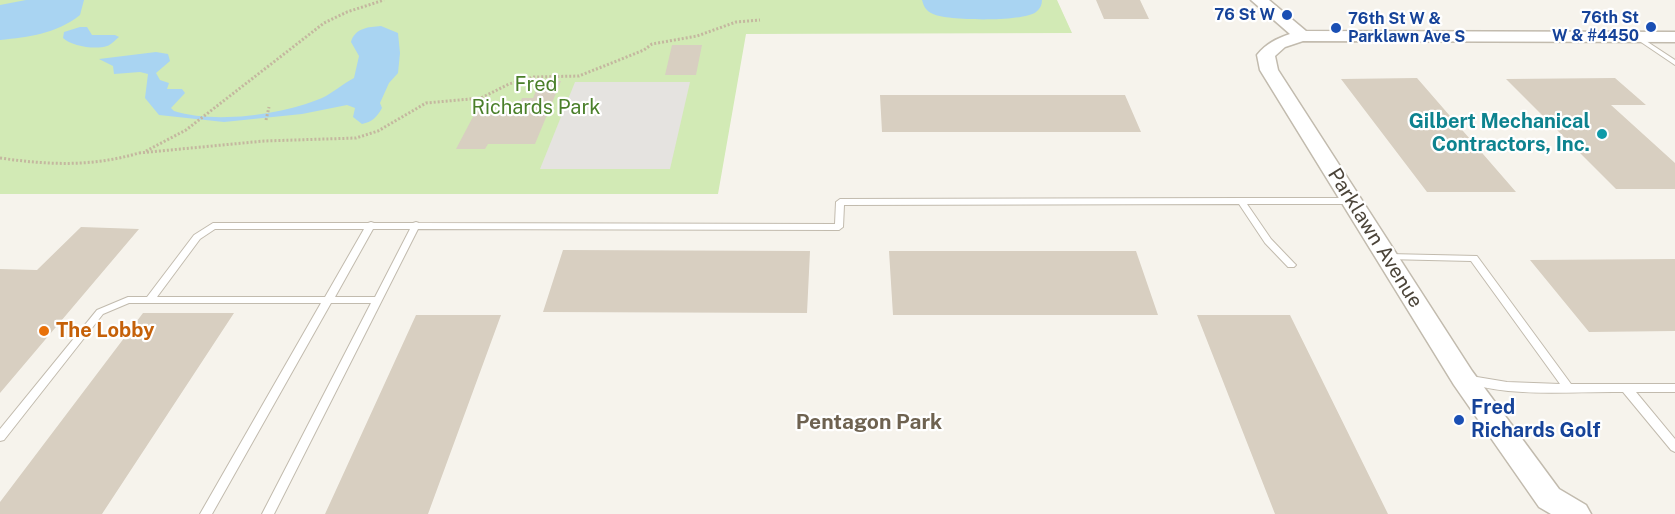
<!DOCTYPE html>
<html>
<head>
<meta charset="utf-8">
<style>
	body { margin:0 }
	canvas { display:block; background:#f6f3ec }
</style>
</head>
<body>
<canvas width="1675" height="514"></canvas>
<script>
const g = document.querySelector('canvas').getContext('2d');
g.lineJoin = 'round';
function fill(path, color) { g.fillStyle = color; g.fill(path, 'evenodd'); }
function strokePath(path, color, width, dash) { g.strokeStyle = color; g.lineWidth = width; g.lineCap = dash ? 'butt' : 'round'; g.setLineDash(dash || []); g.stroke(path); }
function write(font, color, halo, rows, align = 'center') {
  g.font = font + ' "Public Sans",sans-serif'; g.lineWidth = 4.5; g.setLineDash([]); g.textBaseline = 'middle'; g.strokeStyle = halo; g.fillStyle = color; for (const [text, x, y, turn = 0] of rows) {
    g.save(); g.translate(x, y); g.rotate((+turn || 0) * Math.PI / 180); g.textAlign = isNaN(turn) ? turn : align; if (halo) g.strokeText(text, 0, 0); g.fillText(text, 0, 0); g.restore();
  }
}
const green = new Path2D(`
	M0 0H1057L1072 33 746 34 718 194H0Z`);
const parking = new Path2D(`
	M575 82H690L670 169H540Z`);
const water = new Path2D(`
	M26 0H84L80 15C56 34 29 37 0 40V5Z
	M922 0H1042C1042 5 1040 9 1036 12 1024 22 947 21 933 14 926 11 924 7 922 0Z
	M381 26 398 33 400 53 398 73 389 83 380 103 382 108C377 117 372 122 362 124L353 117 355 108 347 105 302 114 224 122 159 115 145 98 148 74 140 72 114 74 113 66 99 59 156 52 168 54 170 61 156 73 160 80 169 83 167 89H182L185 93 171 108 174 111C215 124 282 115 322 98 333 93 342 84 354 78L359 56 351 42C355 28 368 27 381 26Z
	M80 27H87L92 35H115L119 37C115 40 111 45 107 46 95 50 71 46 63 38L64 32Z`);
const building = new Path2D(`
	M1096 0H1140L1149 19H1104Z
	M672 45H702L696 75H665Z
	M1417 78 1516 192H1427L1341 79Z
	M1615 78 1646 105H1611L1675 163V189H1616L1506 79Z
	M540 81H561L535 144H488L485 149H456L476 111H516L522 98H533Z
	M880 95H1125L1141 132H882Z
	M81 227 139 229 0 393V269L37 270Z
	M563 250 810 251 807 313 543 312Z
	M889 251H1136L1158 315H893Z
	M1675 259V331L1589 332 1530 260Z
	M143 313H234L102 514H0V502Z
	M416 315H501L428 514H325Z
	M1197 315H1290L1388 514H1275Z`);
const path = new Path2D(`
	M266 120 269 107
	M146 151 186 130 324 23 347 12 384 0
	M139 153 264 141 356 138 378 131 426 103 481 98 509 84 534 77 579 76 644 50 652 44 697 36 736 22 760 20
	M0 158C49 165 91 167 139 153`);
const service = new Path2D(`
	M1637 35 1675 60V65L1635 38 1634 37Z
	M1241 198H1351L1355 201 1351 204H1247L1271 239 1294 263 1296 265 1294 267H1288L1265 243 1239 204 844 205 843 227 839 230 418 229 274 514H262L371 303H331L212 514H200L321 303H129L103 314 4 440 0 441V429L97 310 128 297H147L194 235 213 223H368L371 222 374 223H413L416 222 419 223 835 224 836 202 840 199ZM215 229H364L325 297H157L200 239ZM373 229H410L375 297H335Z
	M1389 254 1477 256 1571 384H1675V392H1636L1675 439V452L1671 450 1623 392C1572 391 1517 398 1467 383L1466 380 1467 377 1471 376 1507 382 1560 384 1471 261 1386 259 1384 257 1386 255Z`);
const tertiary = new Path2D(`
	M1251 0H1269L1306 31 1675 32V42L1303 41 1285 47 1275 56 1278 70 1472 371 1559 489 1586 505 1591 514H1551L1539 507 1454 385 1260 70 1257 55C1267 43 1276 39 1290 34Z`);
const markers = [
	[1287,15,6,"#1a4fb4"],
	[1651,27,6,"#1a4fb4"],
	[1336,28,6,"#1a4fb4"],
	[1602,134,6,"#0f9aa8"],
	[44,331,6,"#e8710a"],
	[1459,420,6,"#1a4fb4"]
];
const farTransitnames = [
	["76 St W",1275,15],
	["76th St",1639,18],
	["W & #4450",1639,36],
	["76th St W &",1348,19,"left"],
	["Parklawn Ave S",1348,37,"left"]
];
const parkNames = [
	["Fred",536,85],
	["Richards Park",536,108]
];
const cultureNames = [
	["Gilbert Mechanical",1590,122],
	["Contractors, Inc.",1590,145]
];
const streetNames = [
	["Parklawn Avenue",1375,238,58]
];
const foodNames = [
	["The Lobby",56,331]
];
const transitNames = [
	["Fred",1471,408],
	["Richards Golf",1471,431]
];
const neighbourhoodNames = [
	["Pentagon Park",869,423]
];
fill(green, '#d2eab5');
fill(parking, '#e5e3e0');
fill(water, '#a9d4f2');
fill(building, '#d8cfc1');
strokePath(service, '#c2bbae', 2);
strokePath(tertiary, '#c2bbae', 3);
strokePath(path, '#c4b79f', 3, [2, 2]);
fill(service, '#fff');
fill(tertiary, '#fff');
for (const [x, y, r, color] of markers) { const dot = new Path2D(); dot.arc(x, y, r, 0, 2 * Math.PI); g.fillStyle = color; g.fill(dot); strokePath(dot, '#fff', 2); }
write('bold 16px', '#164399', '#fff', farTransitnames, 'right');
write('20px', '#4a7f2a', '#fff', parkNames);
write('bold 20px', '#0d838f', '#fff', cultureNames, 'right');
write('20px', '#4b4439', '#fff', streetNames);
write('bold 20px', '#c56008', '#fff', foodNames, 'left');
write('bold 20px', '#164399', '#fff', transitNames, 'left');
write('bold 21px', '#6e6250', '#fff', neighbourhoodNames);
</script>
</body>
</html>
